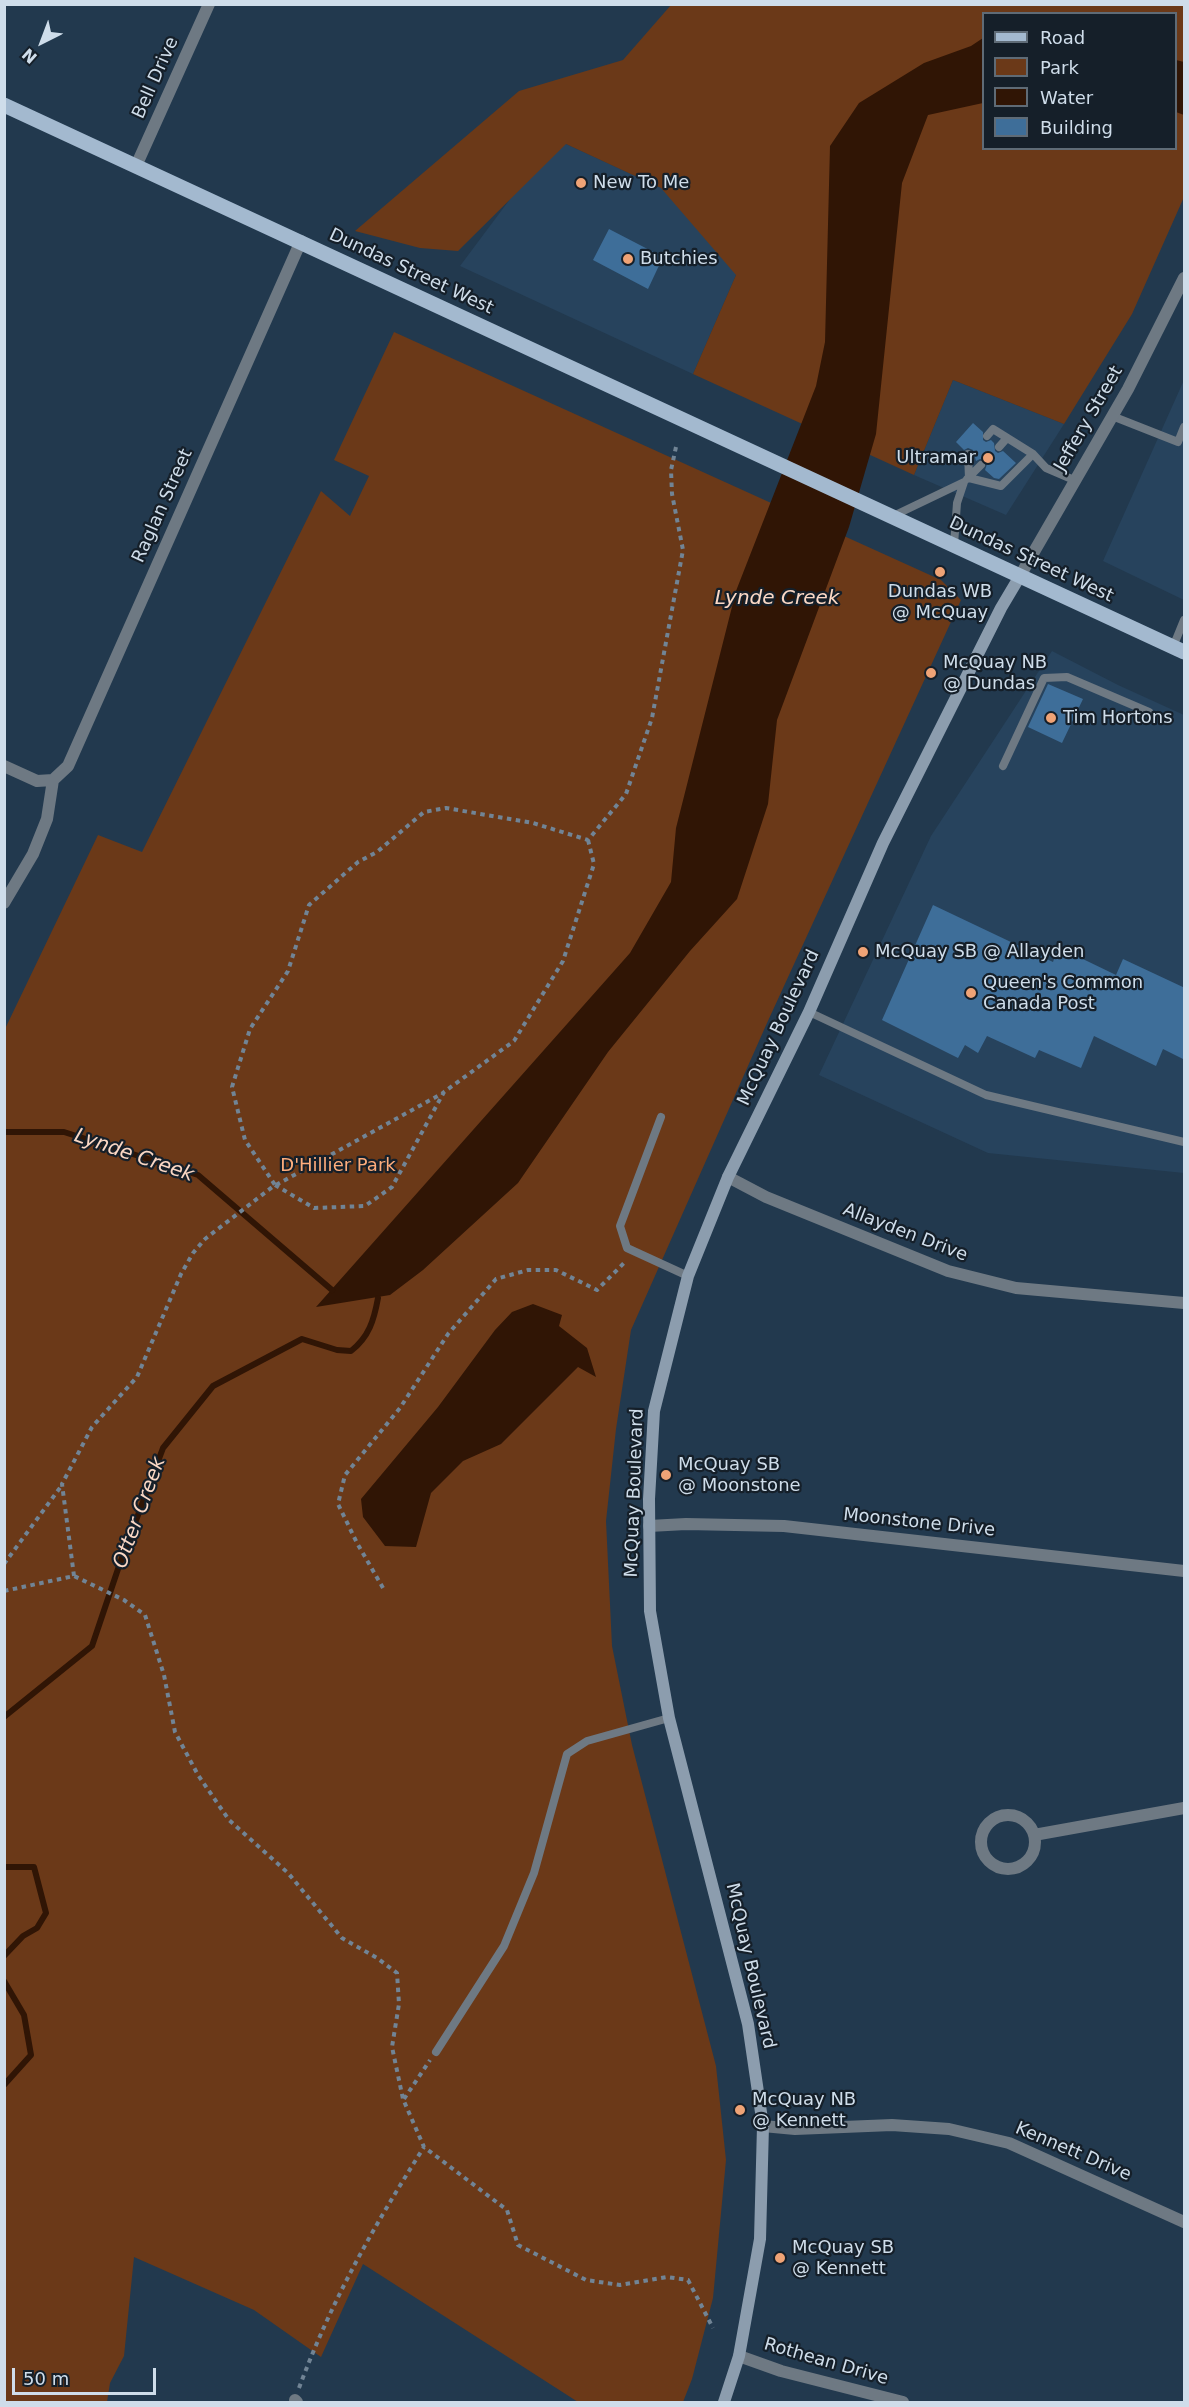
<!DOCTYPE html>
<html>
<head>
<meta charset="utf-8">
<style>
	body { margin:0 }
	#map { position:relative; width:1189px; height:2407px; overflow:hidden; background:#22394e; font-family:"DejaVu Sans",sans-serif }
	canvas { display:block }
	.frame { position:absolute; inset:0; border:6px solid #cfddea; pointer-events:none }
	.legend { position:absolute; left:982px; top:12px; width:195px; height:138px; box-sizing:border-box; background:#151f29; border:2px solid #5f6b76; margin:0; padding:8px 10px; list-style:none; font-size:18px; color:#cfddea }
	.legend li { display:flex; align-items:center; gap:12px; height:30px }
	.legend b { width:30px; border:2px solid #5f6b76 }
	.north { position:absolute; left:12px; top:12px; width:60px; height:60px; -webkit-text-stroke:4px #151f29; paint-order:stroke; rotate:222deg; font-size:16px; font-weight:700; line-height:24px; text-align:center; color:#cfddea }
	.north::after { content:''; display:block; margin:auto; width:21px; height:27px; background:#cfddea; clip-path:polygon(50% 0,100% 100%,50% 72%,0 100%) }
	.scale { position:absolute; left:12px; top:2368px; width:144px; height:27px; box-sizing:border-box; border:3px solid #cfddea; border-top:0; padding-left:8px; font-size:18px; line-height:21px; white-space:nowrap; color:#cfddea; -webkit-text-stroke:4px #151f29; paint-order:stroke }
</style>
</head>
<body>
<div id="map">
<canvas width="1189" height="2407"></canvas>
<div class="frame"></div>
<ul class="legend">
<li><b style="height:8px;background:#a3b9cf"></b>Road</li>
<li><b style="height:16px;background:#6b3918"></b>Park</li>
<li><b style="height:16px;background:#301505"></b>Water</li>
<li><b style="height:16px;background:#3e6e99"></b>Building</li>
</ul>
<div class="north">N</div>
<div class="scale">50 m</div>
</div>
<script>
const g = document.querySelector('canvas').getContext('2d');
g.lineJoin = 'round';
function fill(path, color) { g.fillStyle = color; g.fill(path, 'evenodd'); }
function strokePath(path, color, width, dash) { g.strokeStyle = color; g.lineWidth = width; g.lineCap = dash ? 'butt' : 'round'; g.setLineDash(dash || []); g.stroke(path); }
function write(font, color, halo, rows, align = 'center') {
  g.font = font + ' "DejaVu Sans",sans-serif'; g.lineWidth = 4.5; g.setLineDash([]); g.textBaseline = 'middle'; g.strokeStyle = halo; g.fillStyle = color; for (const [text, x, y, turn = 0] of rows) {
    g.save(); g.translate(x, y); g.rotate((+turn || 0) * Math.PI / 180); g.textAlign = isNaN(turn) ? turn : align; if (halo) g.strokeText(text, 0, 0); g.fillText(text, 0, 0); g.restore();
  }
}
const built = new Path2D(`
	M555 139 755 231 693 374 460 266Z
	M953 380 1064 424 1006 515 914 475Z
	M1184 380V600L1103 561Z
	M1052 651 1118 685 1184 715V1173L988 1153 819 1075 931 836Z`);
const green = new Path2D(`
	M671 5H1184V197L1132 314 1064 424 953 380 914 475 693 374 736 275 661 188 566 144 458 251 420 248 355 231 519 91 623 60ZM984 14H1176V148H984Z
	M394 332 941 580 961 600 767 1023 631 1330 616 1429 606 1521 612 1646 632 1745 716 2066 726 2160 713 2298 692 2379 683 2402H578L363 2264 321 2357 254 2310 134 2257 124 2356 110 2383 107 2402H5L4 1031 98 835 142 852 321 491 350 516 369 476 334 460Z`);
const water = new Path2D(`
	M983 38V103L928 115 902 183 876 434 849 527 777 720 768 804 737 899 690 951 608 1052 518 1183 423 1270 390 1295 316 1307 630 953 671 882 676 828 736 591 816 386 825 342 830 146 859 103 924 63 971 46Z
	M1176 60 1184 62V115L1176 112Z
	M533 1304 562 1315 559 1326 587 1348 596 1377 578 1367 501 1444 463 1461 431 1493 416 1547 385 1546 363 1517 361 1499 438 1407 495 1330 512 1312Z`);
const stream = new Path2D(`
	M4 1132H64L198 1175 332 1290
	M4 1717 92 1646 119 1566 163 1448 213 1386 302 1339 337 1350 351 1351C369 1337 374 1320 378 1298
	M4 1867H34L46 1913 37 1928 23 1936 4 1956
	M4 1981 24 2015 31 2055 4 2085`);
const building = new Path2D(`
	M609 229 663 257 648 289 593 260Z
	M973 423 983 432V440L986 442 991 440 994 443 995 451 998 453 1003 451 1016 463 999 479 994 478 985 470 987 464 985 460 980 459 976 461 973 450 968 448 964 450 956 442Z
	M1048 684 1083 699 1062 743 1028 727Z
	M933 905 1053 962 1058 947 1116 975 1123 959 1185 988V1060L1163 1049 1156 1066 1094 1036 1081 1068 1039 1050 1035 1058 987 1036 978 1053 965 1045 958 1058 882 1020Z`);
const path = new Path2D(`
	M275 1185 314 1208 365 1206 392 1187 444 1092 514 1041 563 961 594 864 588 840
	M276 1185 443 1093
	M4 1564 62 1485
	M74 1576 62 1484 92 1427 137 1377 181 1274 193 1253 205 1239 275 1185 245 1140 232 1087 250 1029 288 971 309 905 358 862 377 852 424 812 446 808 533 823 588 840 626 794 652 718 683 550 672 494 671 470 676 447
	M383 1588 357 1543 338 1504 345 1475 400 1408 448 1334 496 1279 528 1270H556L597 1290 626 1261
	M4 1591 74 1576 124 1600 145 1615 164 1675 175 1732 198 1775 229 1820 288 1873 342 1938 377 1958 397 1973 399 2004 392 2047 403 2099 424 2147 507 2210 518 2245 586 2280 620 2285 667 2277 688 2280 713 2328
	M404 2099 430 2060
	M299 2388C332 2299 374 2226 424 2147`);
const lane = new Path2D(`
	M1112 416 1178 442 1184 427
	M987 436 993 429 1033 454 1046 468 1074 480
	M999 447 1007 438
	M968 454 969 478
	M969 478 1001 486 1033 454
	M967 479 981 465
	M891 517 964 482 957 503 954 545
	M1173 647 1184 620
	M1003 766 1044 678 1067 677 1149 712
	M809 1012 986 1095 1184 1142
	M661 1117 620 1226 627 1248 688 1276
	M436 2052 504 1946 534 1873 567 1754 587 1741 669 1718`);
const street = new Path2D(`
	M136 166 209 4
	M1020 576 1128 389 1184 278
	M4 766 37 781 53 780
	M53 780 68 766 301 241
	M4 903 33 854 47 819 53 780
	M728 1177 766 1197 948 1271 1016 1288 1184 1303
	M649 1526 686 1524 784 1526 1184 1571
	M981 1842a27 27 0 1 1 54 0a27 27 0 1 1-54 0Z
	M1034 1835 1184 1808
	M763 2126 795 2129 892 2125 949 2129 1009 2143 1184 2222
	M739 2356 781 2371 903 2402
	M295 2400 297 2402`);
const secondary = new Path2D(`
	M724 2402 739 2356 760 2239 763 2126 748 2024 669 1718 650 1611 649 1499 654 1411 688 1276 728 1177 809 1012 883 843 1001 608 1020 576`);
const primary = new Path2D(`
	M4 105 1184 652`);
const markers = [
	[581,183,6,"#efa376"],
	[628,259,6,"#efa376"],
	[988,458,6,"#efa376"],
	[940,572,6,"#efa376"],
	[931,673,6,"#efa376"],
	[1051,718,6,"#efa376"],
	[863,952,6,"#efa376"],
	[971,993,6,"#efa376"],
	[666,1475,6,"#efa376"],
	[740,2110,6,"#efa376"],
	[780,2258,6,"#efa376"]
];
const streetNames = [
	["Bell Drive",156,78,-66],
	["Dundas Street West",411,272,25],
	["Jeffery Street",1089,419,-60],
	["Raglan Street",163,506,-66],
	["Dundas Street West",1031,560,25],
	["McQuay Boulevard",779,1028,-65],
	["Allayden Drive",905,1233,21],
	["McQuay Boulevard",635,1493,-88],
	["Moonstone Drive",919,1523,6],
	["McQuay Boulevard",750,1966,77],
	["Kennett Drive",1073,2152,23],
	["Rothean Drive",826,2362,16]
];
const poiNames = [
	["New To Me",593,183],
	["Butchies",640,259],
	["Ultramar",976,458,"right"],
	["Dundas WB",940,592,"center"],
	["@ McQuay",940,613,"center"],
	["McQuay NB",943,663],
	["@ Dundas",943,684],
	["Tim Hortons",1063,718],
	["McQuay SB @ Allayden",875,952],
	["Queen's Common",983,983],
	["Canada Post",983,1004],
	["McQuay SB",678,1465],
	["@ Moonstone",678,1486],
	["McQuay NB",752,2100],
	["@ Kennett",752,2121],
	["McQuay SB",792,2248],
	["@ Kennett",792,2269]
];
const parkNames = [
	["D'Hillier Park",338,1166]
];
const waterNames = [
	["Lynde Creek",777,599],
	["Lynde Creek",134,1156,19],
	["Otter Creek",140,1513,-70]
];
fill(built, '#27435d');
fill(green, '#6b3918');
fill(water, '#301505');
strokePath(stream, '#301505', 6);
fill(building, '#3e6e99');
strokePath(path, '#718495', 4, [4.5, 4.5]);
strokePath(lane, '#6e7983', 8);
strokePath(street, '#6e7983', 12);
strokePath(secondary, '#8c9dae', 12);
strokePath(primary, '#a3b9cf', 15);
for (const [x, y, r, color] of markers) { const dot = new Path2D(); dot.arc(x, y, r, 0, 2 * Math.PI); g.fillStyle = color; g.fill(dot); strokePath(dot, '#151f29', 2); }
write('18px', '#cfddea', '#151f29', streetNames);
write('18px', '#cfddea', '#151f29', poiNames, 'left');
write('18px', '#fead7c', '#151f29', parkNames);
write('italic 20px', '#fbd8c5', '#151f29', waterNames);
</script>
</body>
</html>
